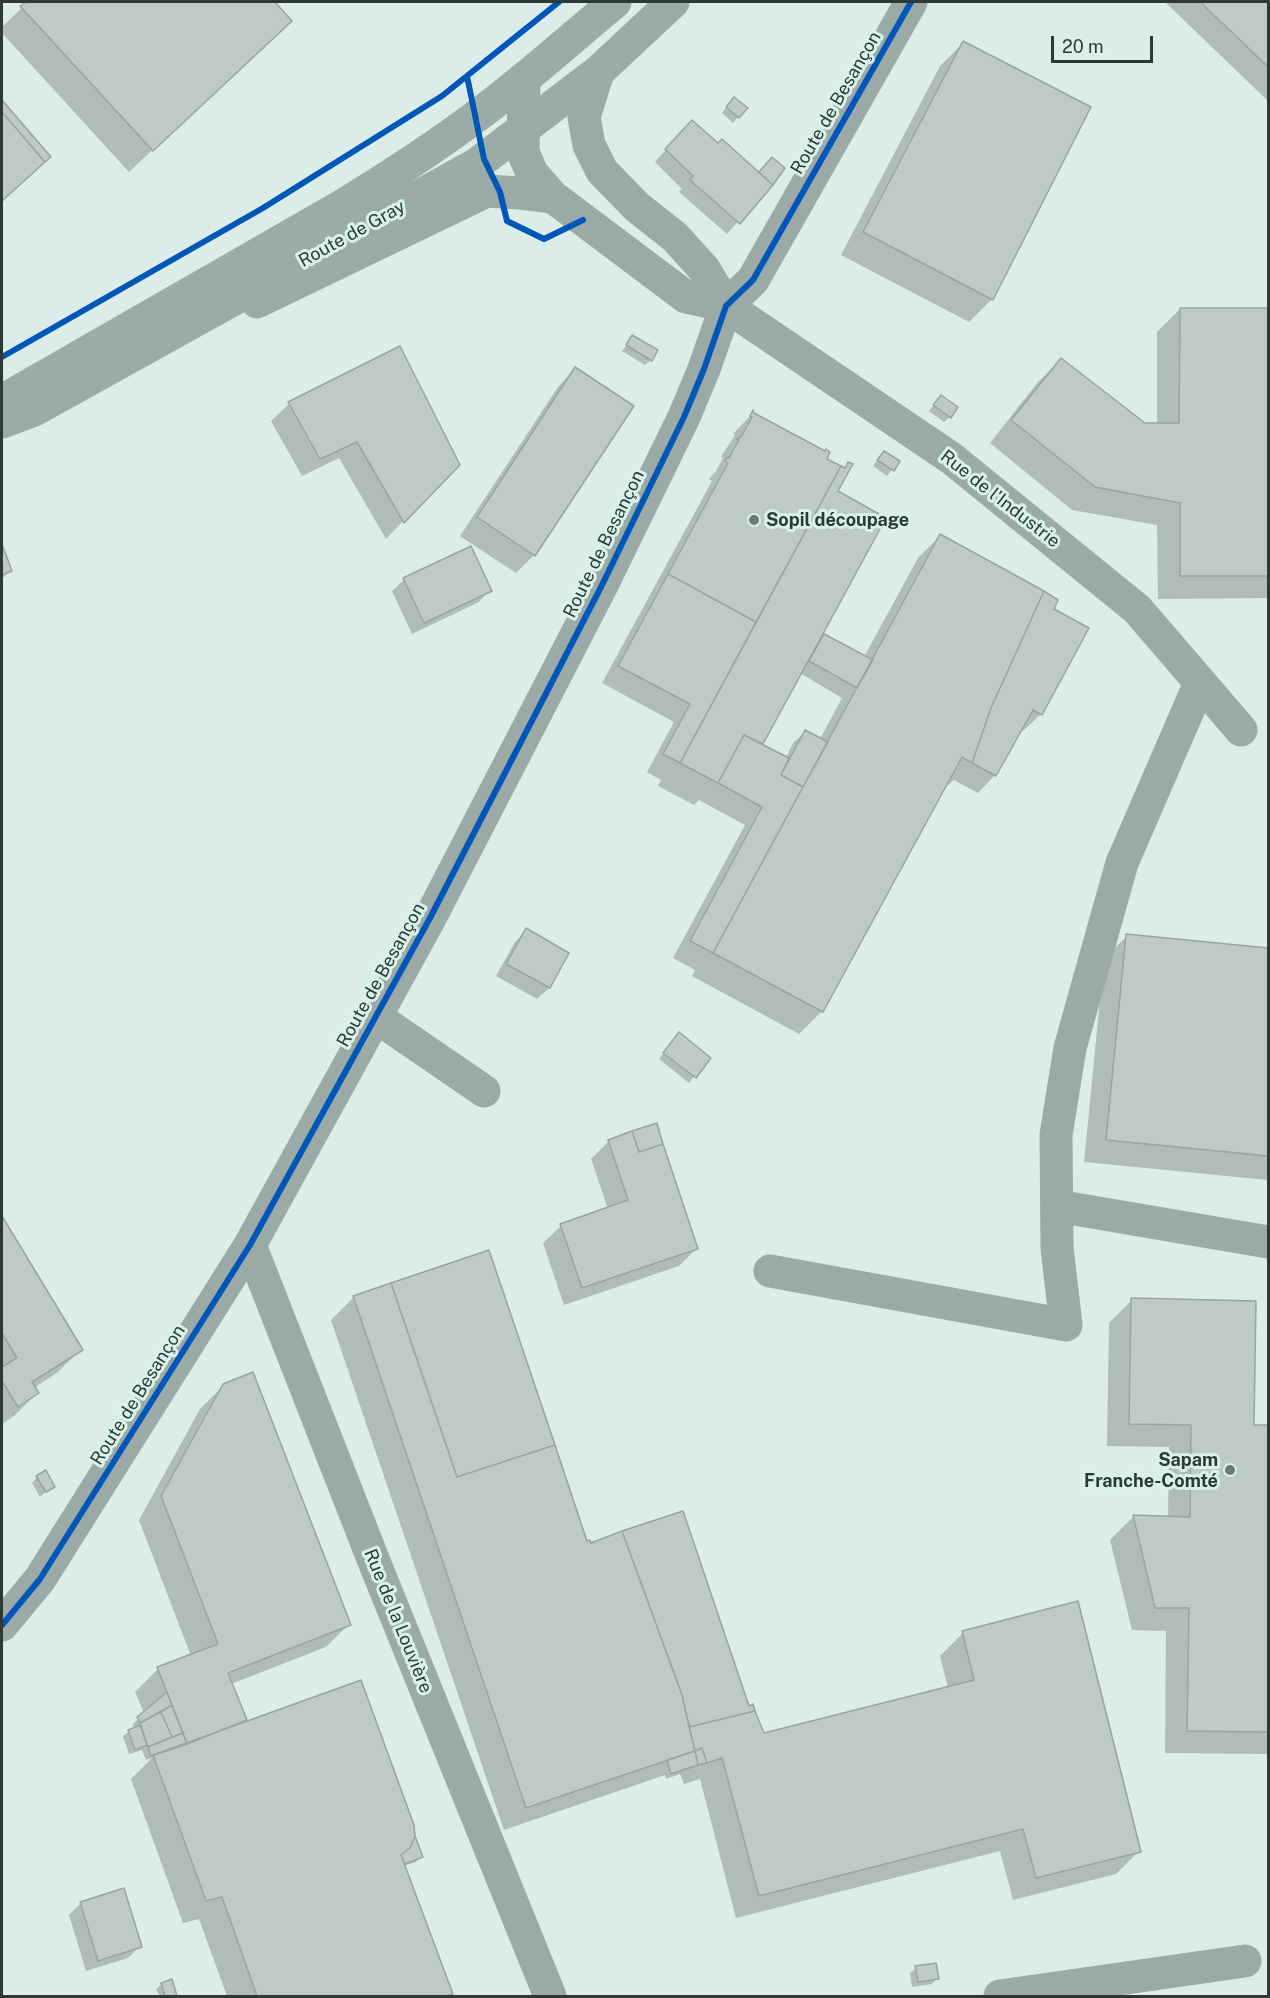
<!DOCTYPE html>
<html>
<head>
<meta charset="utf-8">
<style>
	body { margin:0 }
	#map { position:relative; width:1270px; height:1998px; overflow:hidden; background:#dcece8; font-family:"Public Sans",sans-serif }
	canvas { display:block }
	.frame { position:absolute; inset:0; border:3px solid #2e3936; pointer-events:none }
	.scale { position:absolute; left:1051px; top:36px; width:102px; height:27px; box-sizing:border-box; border:3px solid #2e3936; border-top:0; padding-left:8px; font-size:18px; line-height:21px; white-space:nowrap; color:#2e3936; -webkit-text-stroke:4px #d6f2eb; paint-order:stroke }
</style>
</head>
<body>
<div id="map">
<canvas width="1270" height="1998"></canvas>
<div class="frame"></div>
<div class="scale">20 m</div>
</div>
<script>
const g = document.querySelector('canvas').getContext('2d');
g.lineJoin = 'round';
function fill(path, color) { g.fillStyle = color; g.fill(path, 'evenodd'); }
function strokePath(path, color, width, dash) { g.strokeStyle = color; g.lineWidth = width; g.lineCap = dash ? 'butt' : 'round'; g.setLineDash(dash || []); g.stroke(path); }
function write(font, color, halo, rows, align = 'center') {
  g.font = font + ' "Public Sans",sans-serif'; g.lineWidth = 6; g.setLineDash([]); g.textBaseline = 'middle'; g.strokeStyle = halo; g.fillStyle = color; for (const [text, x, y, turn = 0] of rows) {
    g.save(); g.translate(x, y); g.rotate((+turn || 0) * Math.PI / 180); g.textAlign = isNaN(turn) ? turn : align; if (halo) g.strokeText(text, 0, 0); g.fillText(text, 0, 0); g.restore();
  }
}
const shadow = new Path2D(`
	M28 2H273L290 21 129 172 2 33V27Z
	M1165 2H1268V101Z
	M963 43 992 299 969 322 841 255 940 66Z
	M2 103 49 157 2 202Z
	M729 104 738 117 733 123 722 113Z
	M680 134 718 145 758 174 767 165 783 168 772 184 727 234 679 192 682 189 655 162Z
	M1180 309 1268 310V598L1158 599 1157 525 1072 510 990 443 1038 382 1061 360 1145 425H1157V332Z
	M633 337 651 360 645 365 622 351Z
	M400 348 458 464 386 539 339 458 302 476 271 421 289 404Z
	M575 369 534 555 516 573 460 536 558 387Z
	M936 402 950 417 944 422 929 411Z
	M753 413 840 468 843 469 848 464 836 492 819 640 824 635 864 657 918 558 941 535 1052 610 1041 714 1023 731 1020 730 995 775 978 793 954 780 948 785 946 783 822 1011 799 1034 692 976 695 970 673 958 745 825 699 800 694 805 658 786 661 780 647 772 674 722 602 683 712 481 709 479 716 471 723 458 721 457 735 435 733 434ZM800 673 842 698 820 739 805 732 793 743 786 758 760 745Z
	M879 458 898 462 887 476 873 466Z
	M2 548 10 571 2 579Z
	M471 548 490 590 479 602 412 634 392 591 404 580Z
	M526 930 549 988 537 999 496 976 515 942Z
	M1127 936 1268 950V1180L1084 1162 1104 959Z
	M679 1034 709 1058 689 1083 659 1059Z
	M609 1141 697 1248 679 1266 564 1305 543 1243 561 1226 608 1209 591 1159Z
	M2 1218 81 1349 58 1372 34 1388 37 1393 14 1416 2 1424Z
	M354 1297 586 1543 748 1708 763 1735 948 1688 940 1656 963 1633 1139 1851 1116 1874 1013 1900 1000 1851 736 1918 700 1779 684 1784 680 1774 666 1779 665 1775 504 1830 331 1320Z
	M1132 1300 1252 1426 1268 1427V1754L1165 1753 1166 1631 1132 1630 1110 1540 1133 1517 1168 1518 1169 1447 1107 1446 1109 1323Z
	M224 1385 349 1624 326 1647 231 1684 246 1722 414 1837 421 1856 416 1862 404 1866 452 1993 448 1996H227L199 1919 183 1923 131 1779 152 1758 146 1760 142 1750 129 1754 123 1736 134 1728 133 1724 144 1713 135 1692 158 1669 191 1656 139 1520 200 1409Z
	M37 1477 53 1486 40 1497 32 1483Z
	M81 1903 140 1946 128 1958 86 1971 69 1915Z
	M916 1968 937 1978 932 1984 912 1987 910 1973Z
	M162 1984 176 1995 159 1996 156 1989Z`);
const building = new Path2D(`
	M26 2H275L292 21 153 151 20 6Z
	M1200 2H1268V67L1237 37Z
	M963 41 1091 107 993 300 863 232Z
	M734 97 748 108 739 118 726 107Z
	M2 100 51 157 45 162 2 112Z
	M2 112 45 162 2 201Z
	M692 120 718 143 722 139 773 185 740 224 690 180 693 176 665 149Z
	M772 157 785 168 773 185 759 172Z
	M1180 308H1268V576H1180V503L1095 487 1011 420 1061 358 1145 423H1179Z
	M632 335 658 350 652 361 626 345Z
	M400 346 460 465 404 523 357 442 320 459 288 402Z
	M575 367 634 406 535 556 477 517Z
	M941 395 958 407 951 418 933 405Z
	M753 410 754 413 825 451 826 449 830 452 827 459 841 466 756 622 668 574 728 463 725 461 728 457 729 458 739 440 737 439 741 437 752 417 750 416Z
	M884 451 900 461 894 471 877 460Z
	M848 462 853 464 838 491 886 518 763 744 744 735 718 783 680 763 841 466 845 468Z
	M940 534 1044 591 991 708 972 763 962 757 823 1012 713 953Z
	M2 544 12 571 2 575Z
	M471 546 492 591 424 623 403 578Z
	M668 574 756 622 680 763 663 754 690 704 618 666Z
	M1044 591 1058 600 1054 609 1089 628 1042 715 1033 710 996 776 972 763 991 708Z
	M824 634 873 660 857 688 809 661Z
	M805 730 828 742 803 787 781 775Z
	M744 735 789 758 781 775 803 787 713 953 690 941 762 807 718 783Z
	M526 928 569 953 550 988 506 964Z
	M1126 934 1268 948V1156L1106 1140Z
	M679 1032 711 1058 696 1078 663 1053Z
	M657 1123 663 1144 639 1152 632 1131Z
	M632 1131 639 1152 663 1144 698 1249 582 1288 560 1224 628 1200 608 1140Z
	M2 1216 83 1350 32 1382 39 1393 18 1407 2 1381V1367L17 1358 2 1333Z
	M489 1250 555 1445 457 1477 391 1283Z
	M391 1283 457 1477 555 1445 587 1541 590 1540 591 1543 622 1531 682 1695 695 1751 526 1808 353 1296Z
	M1131 1298 1256 1301 1254 1425H1268V1732L1187 1731 1189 1608H1155L1133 1515 1190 1517 1191 1425 1129 1424Z
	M253 1372 351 1625 228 1673 247 1720 187 1744 157 1667 218 1644 161 1496 223 1384Z
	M46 1470 55 1487 46 1492 36 1476Z
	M683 1511 749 1706 753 1704 755 1711 689 1727 682 1695 622 1531Z
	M1078 1601 1141 1852 1036 1878 1023 1829 759 1896 722 1758 707 1763 702 1748 695 1751 689 1727 755 1711 764 1733 974 1680 962 1631Z
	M361 1680 414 1825 415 1836 410 1848 401 1855 453 1994 446 1996H257L222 1897 206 1901 153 1755Z
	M167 1692 172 1705 140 1723 137 1717Z
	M172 1705 183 1733 172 1737 161 1712Z
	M161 1712 172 1737 148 1747 140 1723Z
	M140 1725 147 1745 135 1750 128 1730Z
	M183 1733 187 1744 151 1756 148 1747Z
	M702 1748 707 1763 698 1765 695 1751Z
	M695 1751 698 1765 671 1774 667 1760Z
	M415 1836 423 1857 405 1864 401 1855 410 1848Z
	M124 1888 142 1947 98 1961 80 1902Z
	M936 1963 939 1979 918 1982 915 1966Z
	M172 1979 177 1996H165L161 1983Z`);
const minor = new Path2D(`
	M598 72 584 117 589 145 602 171 637 207 675 237 704 269 726 306
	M524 80 523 152 532 173 553 197 686 297 726 306 951 458 1137 609 1241 730
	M257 302 487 191 520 193 553 197
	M376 1017 484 1091
	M1057 1206 1268 1242
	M250 1245 375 1564 550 1996
	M770 1271 1066 1325 1057 1248 1056 1135 1070 1048 1122 863 1200 683
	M2 1625 40 1579 250 1245 430 918 601 587 684 417 704 369 726 306 753 280 911 2
	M1000 1996 1245 1961`);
const major = new Path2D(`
	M2 401 340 207C386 179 431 150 474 118 523 82 568 41 615 2
	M2 422 34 410 477 164 598 72 673 2`);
const cycleway = new Path2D(`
	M467 76 484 159 500 192 507 221 544 239 583 220
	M2 357 263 208 442 96 559 2
	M2 1625 40 1579 250 1245 430 918 601 587 684 417 704 369 726 306 753 280 911 2`);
const markers = [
	[754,520,6,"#6b7874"],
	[1230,1470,6,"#6b7874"]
];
const streetNames = [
	["Route de Besançon",836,103,-60],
	["Route de Gray",352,234,-29],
	["Rue de l'Industrie",1000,499,38],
	["Route de Besançon",604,544,-64],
	["Route de Besançon",381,975,-61],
	["Route de Besançon",138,1395,-58],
	["Rue de la Louvière",398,1621,68]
];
const poiNames = [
	["Sopil découpage",766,520],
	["Sapam",1218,1460,"right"],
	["Franche-Comté",1218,1481,"right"]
];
fill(shadow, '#0003');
fill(building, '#becac7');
strokePath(building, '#98a4a1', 1.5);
strokePath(minor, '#9baaa6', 33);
strokePath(major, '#9baba7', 33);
strokePath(cycleway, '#0057b8', 6);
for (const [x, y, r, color] of markers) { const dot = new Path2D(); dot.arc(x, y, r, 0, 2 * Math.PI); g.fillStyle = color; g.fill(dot); strokePath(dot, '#d6f2eb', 2); }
write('18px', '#2e3936', '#d6f2eb', streetNames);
write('bold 18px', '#2e3936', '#d6f2eb', poiNames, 'left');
</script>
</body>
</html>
